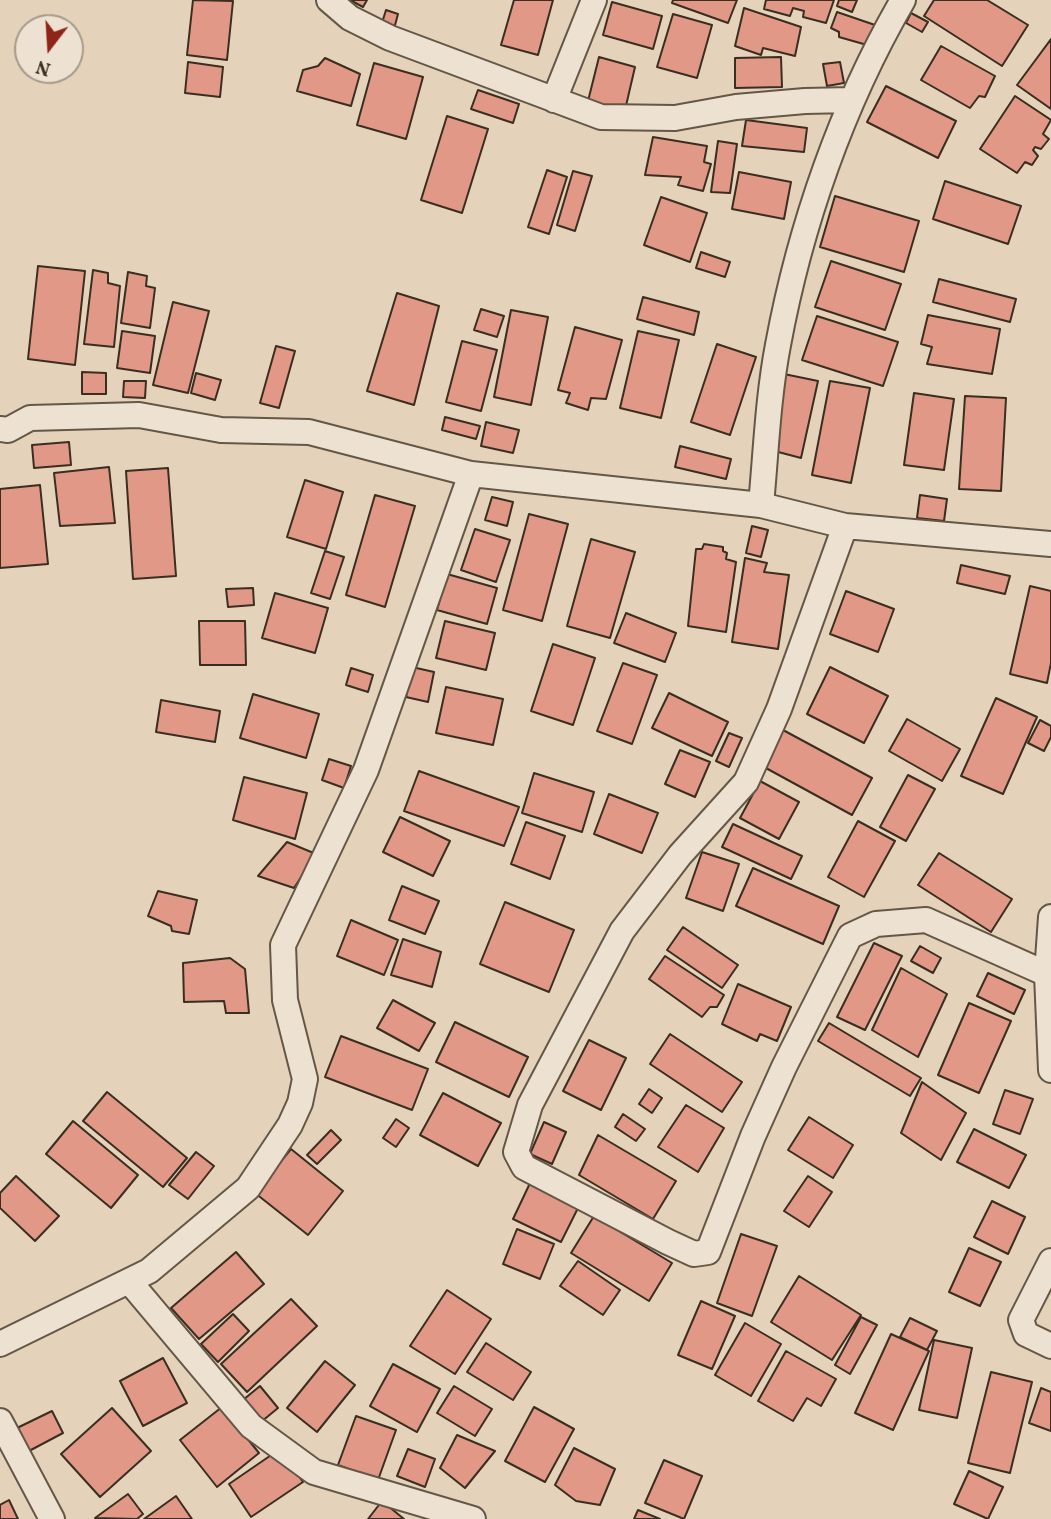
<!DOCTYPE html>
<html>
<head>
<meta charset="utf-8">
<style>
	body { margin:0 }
	#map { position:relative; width:1051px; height:1519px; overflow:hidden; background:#e4d3ba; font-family:Vollkorn,serif }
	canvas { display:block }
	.north { position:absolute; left:14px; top:14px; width:70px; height:70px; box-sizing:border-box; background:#ede2d2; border:2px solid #a59a8b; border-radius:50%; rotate:197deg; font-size:19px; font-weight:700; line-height:28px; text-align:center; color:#3a2e20 }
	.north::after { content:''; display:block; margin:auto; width:24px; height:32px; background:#8f2418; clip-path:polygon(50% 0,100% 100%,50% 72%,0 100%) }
</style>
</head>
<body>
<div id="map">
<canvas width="1051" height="1519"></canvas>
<div class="north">N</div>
</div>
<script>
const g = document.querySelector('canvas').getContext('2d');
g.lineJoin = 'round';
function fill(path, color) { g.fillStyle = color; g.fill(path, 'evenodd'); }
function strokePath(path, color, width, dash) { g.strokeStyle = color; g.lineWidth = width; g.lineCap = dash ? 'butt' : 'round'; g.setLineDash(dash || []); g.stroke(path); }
const building = new Path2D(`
	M193 0 233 1 227 60 187 55Z
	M350 0H367L363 7Z
	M514 0H553L538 55 501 45Z
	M673 0H737L728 23 672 3Z
	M766 0H834L826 23 803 17 804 11 793 8 790 16 764 9Z
	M839 0H857L852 12 837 6Z
	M934 0H987L1028 25 1002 66 924 16Z
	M612 2 662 16 653 49 603 35Z
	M744 8 801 27 795 56 763 48 761 55 735 46Z
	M386 10 398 14 394 29 381 26Z
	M837 12 875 25 867 45 839 37V32L831 28Z
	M911 13 928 22 922 32 906 23Z
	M673 14 712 25 697 78 657 67Z
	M1051 39V109L1017 85Z
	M941 46 995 76 985 97 979 96 970 108 921 80Z
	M599 57 635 67 625 110 587 105Z
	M781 57 782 87 735 88V58Z
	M325 58 360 74 351 106 297 91 303 70 318 66Z
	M188 62 223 67 220 97 185 93Z
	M840 62 844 83 827 86 823 64Z
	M374 63 423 77 406 139 357 125Z
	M886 86 956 121 938 158 867 122Z
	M478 90 519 104 513 123 471 109Z
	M1015 96 1051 120 1043 134 1049 139 1041 149 1035 147 1033 150 1038 156 1032 165 1025 162 1017 173 980 149Z
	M447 116 488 129 462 213 421 200Z
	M746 120 807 128 804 152 742 146Z
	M653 137 707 146 704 162 711 164 703 191 678 185 681 177 645 175Z
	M718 141 737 144 730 193 711 192Z
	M547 170 567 177 549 234 528 227Z
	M573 171 592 176 575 231 557 225Z
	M739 172 791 182 784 219 732 209Z
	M945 181 1021 206 1008 244 933 219Z
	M835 196 919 221 904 272 820 247Z
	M661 197 707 213 690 262 644 245Z
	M701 252 730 262 725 277 696 268Z
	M831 261 901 284 885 330 815 307Z
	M38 266 85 271 75 365 28 359Z
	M93 270 108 273V283L120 286 114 347 84 344Z
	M128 272 147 276 146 286 155 288 150 328 121 323Z
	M939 279 1016 299 1010 322 933 302Z
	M397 293 439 306 414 405 367 391Z
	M643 297 699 312 694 335 637 319Z
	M173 302 209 311 188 393 153 385Z
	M481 309 504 316 497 337 474 330Z
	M511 310 548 317 531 405 494 397Z
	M928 315 1000 329 992 374 927 364 932 347 921 344Z
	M817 316 898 342 883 386 802 360Z
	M575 327 622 340 606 399 591 398 588 410 566 403 570 393 558 390Z
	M122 331 155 336 150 373 117 368Z
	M638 331 679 340 661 418 620 408Z
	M462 341 497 350 481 411 446 402Z
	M717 344 756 357 730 435 691 422Z
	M276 346 295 351 279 408 260 403Z
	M82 372 106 373V394H82Z
	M196 373 221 380 215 400 191 393Z
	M784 374 818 381 801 458 767 449Z
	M124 381H146L145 398 123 397Z
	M830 381 870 388 851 483 812 475Z
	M914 393 954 399 944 470 904 465Z
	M965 396 1006 398 1001 491 959 489Z
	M445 417 480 426 476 439 442 430Z
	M486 422 519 430 513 453 481 446Z
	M69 442 71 465 34 468 32 445Z
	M680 446 731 459 726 479 675 467Z
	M109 467 115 523 60 526 54 473Z
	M168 468 176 576 133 579 126 471Z
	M305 480 343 492 326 549 287 537Z
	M40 485 48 564 0 568V489Z
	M375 495 415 506 385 607 346 595Z
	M920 495 947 499 944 521 917 518Z
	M492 497 513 502 507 526 485 520Z
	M529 514 568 524 542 621 503 610Z
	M752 526 768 530 761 557 746 553Z
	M475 529 510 540 496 582 461 570Z
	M591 539 635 552 610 638 567 626Z
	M704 544 723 547V551L727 553 726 559 736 562 726 632 688 626 696 549H702Z
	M325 551 344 557 330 599 311 593Z
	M745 558 767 563 764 572 789 575 778 649 732 642Z
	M961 565 1010 576 1005 594 957 583Z
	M447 574 497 588 487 624 437 610Z
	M1030 586 1051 591V663L1047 683 1010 674Z
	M253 588 254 605 228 607 226 589Z
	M846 591 894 609 878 652 830 634Z
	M275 593 328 608 315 653 262 638Z
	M626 613 676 633 665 662 614 643Z
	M199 621H245L246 665H200Z
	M445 621 495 633 486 670 436 658Z
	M553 644 595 658 573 725 531 711Z
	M623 663 657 675 632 744 597 731Z
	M412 667 434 672 428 702 406 697Z
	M830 667 888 696 864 743 807 714Z
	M351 668 373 675 368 692 346 685Z
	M446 687 503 699 493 745 436 733Z
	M669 693 728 722 712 756 652 728Z
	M253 694 319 714 306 758 240 738Z
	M996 698 1037 717 1003 794 961 776Z
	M161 700 220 711 215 742 156 732Z
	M907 719 960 749 942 781 889 751Z
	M1040 720 1051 726V737L1044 751 1028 743Z
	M783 730 872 778 852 815 764 767Z
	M729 733 742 738 729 767 716 761Z
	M680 750 710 762 695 797 665 784Z
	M329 759 351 766 344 788 322 780Z
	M419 771 519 807 504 846 404 811Z
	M534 773 594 792 582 832 522 813Z
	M908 775 935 789 906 841 880 827Z
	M244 777 307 793 295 839 233 820Z
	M760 781 799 802 779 839 740 818Z
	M609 794 658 813 642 853 594 834Z
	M400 817 450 841 433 876 383 852Z
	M858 821 895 841 864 897 828 877Z
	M526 822 565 836 550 879 511 864Z
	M733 824 802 856 791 879 722 847Z
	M287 842 316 854 294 888 258 876Z
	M702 852 739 864 723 911 686 898Z
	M939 853 1012 899 991 932 918 885Z
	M753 868 839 906 823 944 736 906Z
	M402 886 439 901 425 934 389 920Z
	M158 891 197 900 189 934 172 931 171 926 148 916Z
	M505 902 574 930 549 992 480 964Z
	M351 920 398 940 384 975 337 956Z
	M683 927 738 965 722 988 667 950Z
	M403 939 441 952 432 987 391 975Z
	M874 943 902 956 865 1030 837 1017Z
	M920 946 941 958 933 973 911 961Z
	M665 956 724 995 717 1007H710L702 1017 649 979Z
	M230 958 245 969 249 1013H226L224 1001 184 1002 183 963Z
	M901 968 947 994 918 1057 872 1030Z
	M988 973 1025 990 1014 1014 977 996Z
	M738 984 791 1007 777 1041 760 1034 757 1041 722 1024Z
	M393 1000 435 1023 419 1051 377 1028Z
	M969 1003 1011 1021 979 1093 938 1075Z
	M455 1022 528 1057 509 1097 436 1062Z
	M829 1023 921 1078 910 1096 818 1041Z
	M670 1034 742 1082 722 1112 650 1064Z
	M341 1036 428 1069 412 1110 325 1077Z
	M589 1040 626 1058 601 1110 563 1091Z
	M922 1082 966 1113 941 1160 901 1133Z
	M649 1089 662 1098 652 1113 639 1104Z
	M1005 1090 1033 1099 1020 1134 993 1124Z
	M107 1092 187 1158 163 1187 83 1121Z
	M443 1093 501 1123 478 1166 420 1135Z
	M686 1105 724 1128 698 1172 658 1147Z
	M623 1114 645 1129 636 1141 615 1127Z
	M809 1117 853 1145 833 1178 788 1150Z
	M396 1119 409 1128 396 1147 383 1138Z
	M73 1121 138 1175 111 1208 46 1154Z
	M544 1122 566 1132 552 1164 530 1154Z
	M974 1129 1026 1155 1009 1188 957 1162Z
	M331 1130 341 1140 317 1164 307 1155Z
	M598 1135 676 1181 653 1219 579 1175Z
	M291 1149 343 1191 308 1235 255 1193Z
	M196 1152 214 1166 188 1199 169 1185Z
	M16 1176 59 1216 35 1241 0 1208V1193Z
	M808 1176 832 1192 809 1227 784 1211Z
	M531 1181 580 1204 561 1242 513 1219Z
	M992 1201 1025 1217 1008 1254 974 1237Z
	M594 1216 672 1263 649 1301 571 1253Z
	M517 1229 554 1244 540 1279 503 1264Z
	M741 1234 777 1246 752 1316 717 1303Z
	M969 1248 1001 1262 980 1306 949 1292Z
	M236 1252 264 1284 199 1339 171 1308Z
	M578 1261 620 1290 603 1315 560 1286Z
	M799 1276 861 1315 832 1360 771 1322Z
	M447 1290 491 1319 455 1374 410 1346Z
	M291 1299 317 1326 247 1392 221 1364Z
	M701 1301 735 1316 712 1369 678 1355Z
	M233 1314 249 1331 218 1362 201 1344Z
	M861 1317 877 1325 850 1374 835 1365Z
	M910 1318 937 1331 927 1350 900 1337Z
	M745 1323 781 1344 751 1396 715 1375Z
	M891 1334 929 1351 893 1430 855 1413Z
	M934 1340 972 1348 957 1418 919 1410Z
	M486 1343 531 1372 513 1400 467 1372Z
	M786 1351 836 1379 821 1406 807 1398 793 1421 758 1401Z
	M163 1358 187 1403 143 1426 120 1381Z
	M325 1361 355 1385 317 1432 287 1408Z
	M393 1364 440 1389 417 1432 370 1406Z
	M991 1372 1032 1382 1010 1473 968 1463Z
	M260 1386 278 1408 261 1422 243 1400Z
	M454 1386 492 1409 475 1436 437 1413Z
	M1041 1388 1051 1392V1431L1029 1423Z
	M222 1407 259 1453 217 1487 180 1440Z
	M534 1407 574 1429 545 1482 505 1461Z
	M112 1408 151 1451 100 1497 61 1454Z
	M52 1411 63 1433 29 1451 17 1428Z
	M356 1416 396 1430 378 1480 338 1465Z
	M457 1435 495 1451 465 1488 440 1468Z
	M574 1448 615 1469 600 1505 576 1501 555 1485Z
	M280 1449 303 1482 251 1517 229 1484Z
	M408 1449 435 1459 425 1487 397 1476Z
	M664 1460 702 1476 684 1519 645 1503Z
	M969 1471 1003 1487 988 1519 954 1504Z
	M128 1494 143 1514 137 1519 95 1518Z
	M176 1496 192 1519H144Z
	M9 1500 18 1519H0V1505Z
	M382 1501 404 1519H368Z
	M638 1510 660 1519H634Z`);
const minor = new Path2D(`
	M329 0 350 18 390 38 601 117 675 118 736 107 805 101 851 100
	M554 100 594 0
	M0 429 8 430 30 418 139 415 221 430 309 432 471 474 761 505 845 526 1051 544
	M761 505C766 452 768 397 778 345 800 226 842 105 903 0
	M845 526 779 709 746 782 680 855 622 931 530 1105 516 1152 524 1167 668 1242 694 1254 708 1252 753 1136 784 1067 850 936 876 924 926 920 1047 974
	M1051 917 1047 974 1051 1070
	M1051 1261 1021 1320 1026 1334 1051 1346
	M129 1281 251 1426 314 1472 473 1519
	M0 1344 149 1271 248 1188 290 1125 300 1103 305 1079 285 1000 283 945 366 770 471 474
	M0 1421 52 1519`);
fill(building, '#e29887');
strokePath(building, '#3a2e20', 2);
strokePath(minor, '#645746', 28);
strokePath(minor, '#ede2d2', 24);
</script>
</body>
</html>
